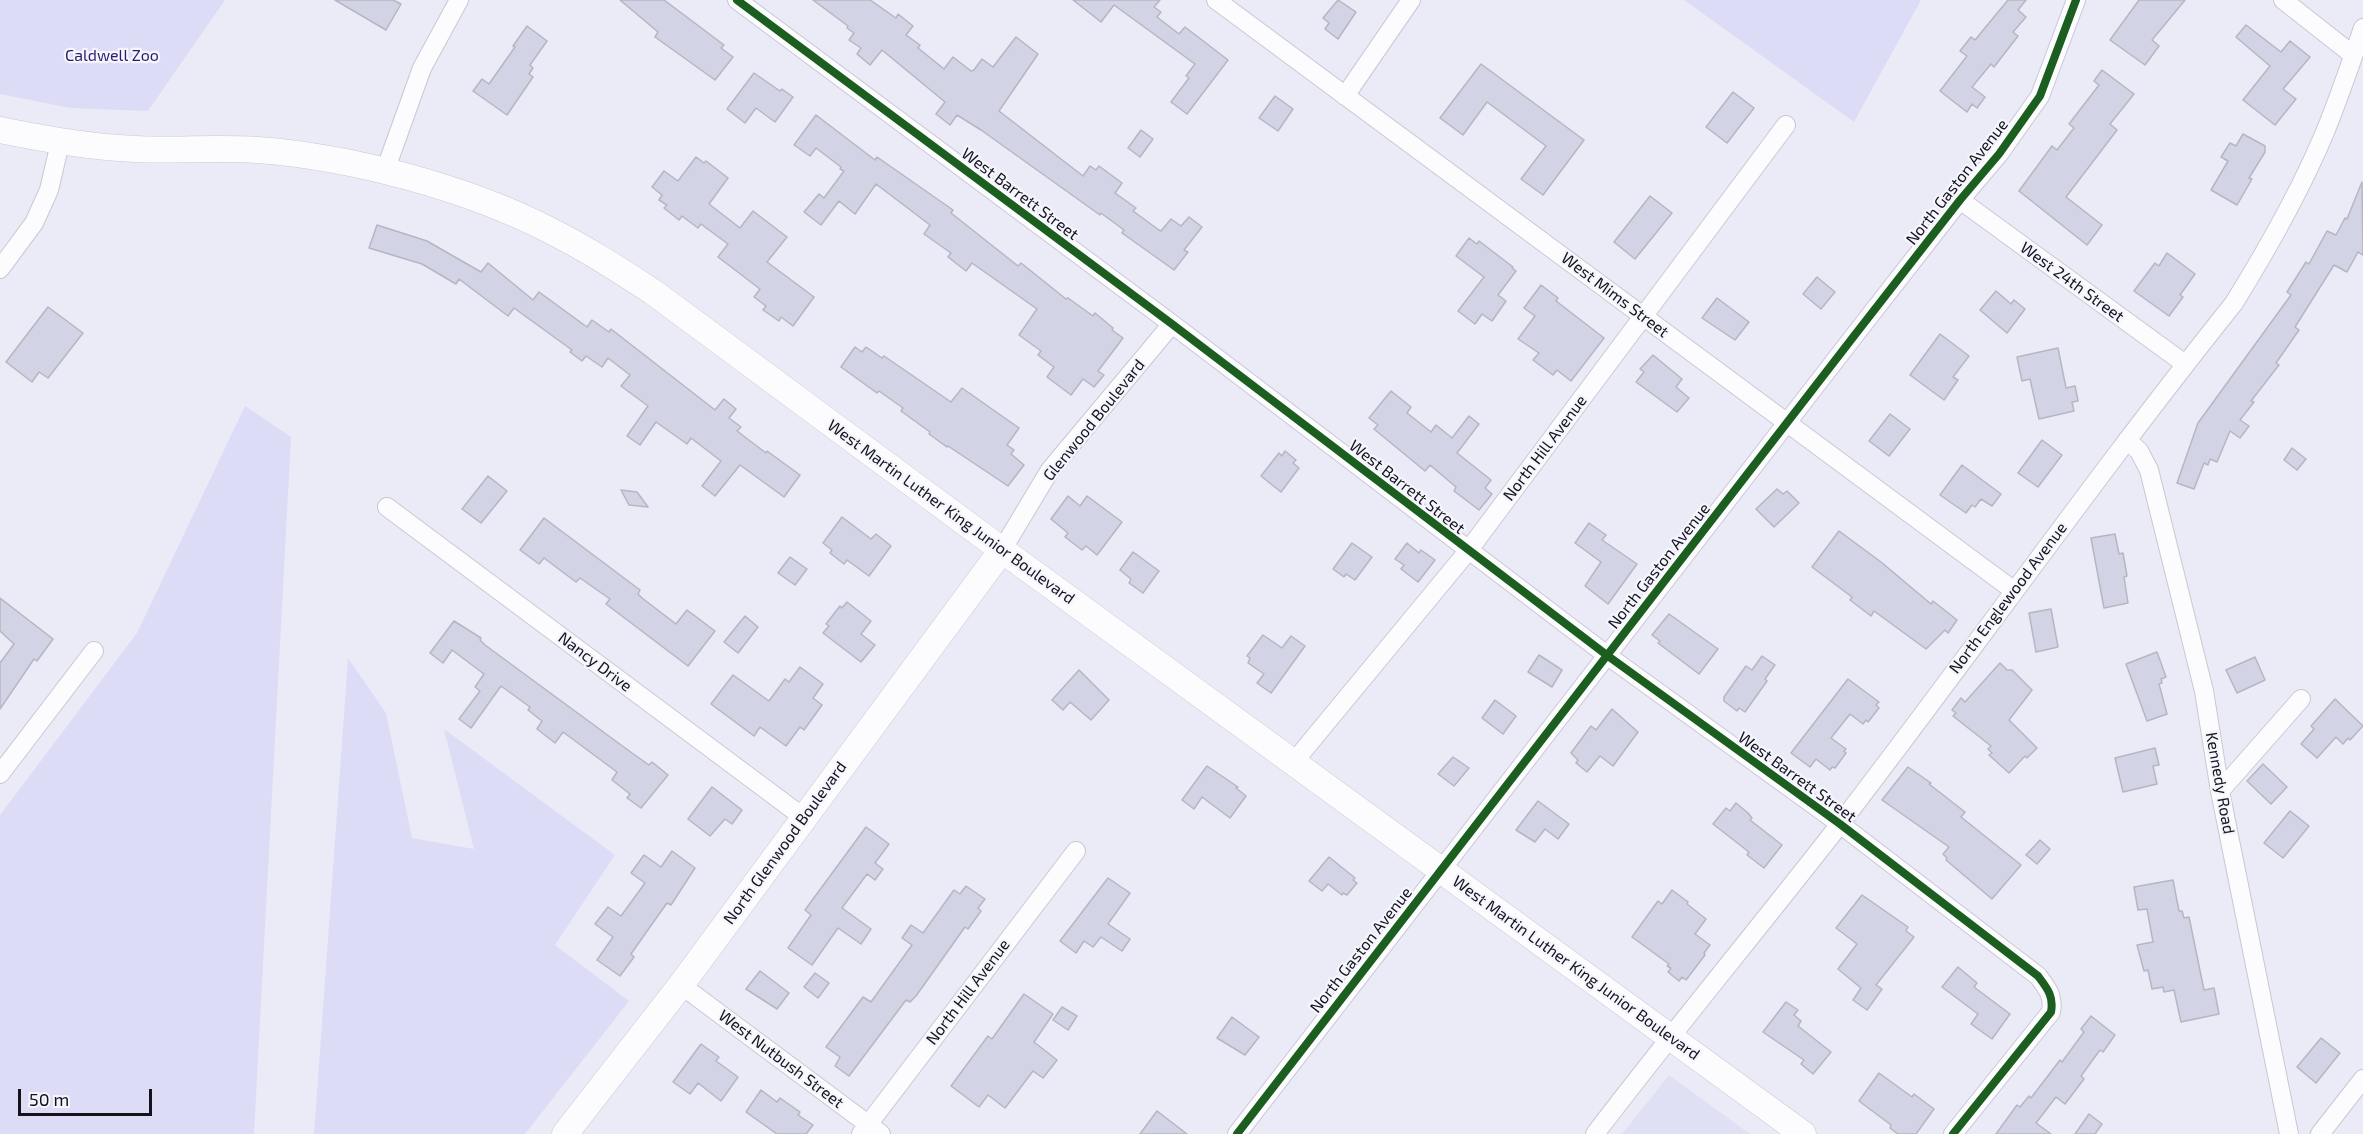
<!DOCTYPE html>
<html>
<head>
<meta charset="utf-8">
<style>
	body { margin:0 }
	#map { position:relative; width:2363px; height:1134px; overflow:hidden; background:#ebebf7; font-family:"Exo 2",sans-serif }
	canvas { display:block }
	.scale { position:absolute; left:18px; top:1089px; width:134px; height:27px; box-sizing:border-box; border:3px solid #13121e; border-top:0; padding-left:8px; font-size:18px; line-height:21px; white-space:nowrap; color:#13121e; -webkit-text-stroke:4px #f5f5fc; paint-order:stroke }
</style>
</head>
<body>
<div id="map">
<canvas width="2363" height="1134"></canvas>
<div class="scale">50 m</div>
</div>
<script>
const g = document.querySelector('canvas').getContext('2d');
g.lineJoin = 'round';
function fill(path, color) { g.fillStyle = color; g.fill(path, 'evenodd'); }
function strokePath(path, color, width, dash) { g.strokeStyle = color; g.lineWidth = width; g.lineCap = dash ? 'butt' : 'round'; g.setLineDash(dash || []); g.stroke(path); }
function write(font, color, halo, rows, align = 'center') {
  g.font = font + ' "Exo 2",sans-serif'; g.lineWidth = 4.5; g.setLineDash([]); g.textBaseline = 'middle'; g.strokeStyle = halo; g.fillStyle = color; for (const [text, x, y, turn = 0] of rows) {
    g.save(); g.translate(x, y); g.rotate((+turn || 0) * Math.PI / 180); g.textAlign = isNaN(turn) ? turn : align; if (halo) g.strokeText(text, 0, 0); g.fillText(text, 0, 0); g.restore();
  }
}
const built = new Path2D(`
	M1669 1075 1750 1134H1622Z`);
const green = new Path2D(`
	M0 0H225L148 111 70 108 0 94Z
	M1684 0H1921L1854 122Z
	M245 406 291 437 254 1134H0V815L137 633Z
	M348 658 386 713 412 838 474 849 444 729 615 855 555 945 629 1001 525 1134H314Z`);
const building = new Path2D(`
	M335 0H393L401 4 386 30Z
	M620 0H664L724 45 721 48 733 57 715 80 655 37 658 32Z
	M813 0H870L896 18 898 14 913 26 906 35 920 45 918 48 944 69 953 57 971 71 974 70 982 59 993 67 1016 37 1038 54 999 111 1083 176 1090 166 1096 170 1099 166 1122 183 1115 193 1136 208 1133 211 1159 230 1161 231 1171 219 1181 226 1189 217 1202 227 1184 250 1188 252 1174 270 1122 233 1124 230 1101 213 1100 215 981 130 957 115 950 125 936 114 945 102 882 50 870 65 857 54 861 48 849 40 854 33 847 28 848 26Z
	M1073 0H1160L1154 7 1161 12 1157 17 1179 34 1185 27 1228 60 1187 114 1171 102 1189 78 1186 76 1195 64 1114 5 1101 22Z
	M1338 0 1356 12 1338 39 1325 29 1329 23 1323 18Z
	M2008 0H2026L2018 10 2026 17 2013 32 2018 36 1994 67 1991 64 1972 87 1985 97 1977 108 1972 104 1967 112 1940 91 1967 56 1960 51 1971 37 1975 40Z
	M2139 0H2185L2152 40 2159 46 2145 65 2110 40Z
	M2246 25 2281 52 2290 41 2310 57 2283 89 2296 99 2275 125 2243 100 2270 66 2236 37Z
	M527 26 547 41 530 65 533 68 529 74 533 77 507 115 473 91 482 79 489 84 515 47 513 46Z
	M1481 64 1584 140 1543 195 1521 179 1546 146 1487 102 1463 135 1440 118Z
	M2102 70 2134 94 2110 124 2117 130 2066 197 2102 225 2087 245 2019 191 2052 146 2057 150 2074 128 2069 124 2099 85 2094 81Z
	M754 73 780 91 782 89 793 97 775 122 756 108 745 123 727 109Z
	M1733 92 1754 108 1727 143 1706 127Z
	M1275 96 1293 109 1278 131 1259 118Z
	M816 115 875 160 877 157 953 210 951 213 1018 266 1021 263 1066 299 1068 298 1093 316 1095 313 1113 328 1112 330 1123 338 1098 371 1104 375 1094 387 1083 379 1071 395 1047 377 1054 367 1038 355 1041 351 1019 335 1037 309 972 263 966 271 948 257 951 253 924 234 930 225 876 184 855 214 839 201 821 225 804 212 819 194 824 198 844 171 840 169 841 167 816 148 810 156 794 145Z
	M1141 130 1153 139 1140 157 1128 148Z
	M2243 134 2265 146V152L2249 178 2252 179 2237 205 2211 190 2228 161 2221 157 2230 143 2236 146Z
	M696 157 704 163 706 161 728 178 709 204 740 228 753 211 787 237 767 262 814 297 793 326 781 317 779 321 763 310 766 306 754 297 760 289 718 257 728 244 701 224 698 228 682 216 679 220 664 208 667 205 659 200 662 195 652 187 664 171 678 181Z
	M2362 182 2363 255 2358 252 2347 272 2334 265 2295 327 2299 330 2276 363 2279 365 2251 401 2254 402 2240 420 2249 426 2240 438 2230 431 2217 462 2210 459 2208 465 2204 463 2194 489 2177 483 2198 423 2291 295 2287 292 2306 262 2309 264 2327 231 2336 235 2345 218 2347 219Z
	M1650 196 1672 213 1635 259 1614 242Z
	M377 225 427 241 481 272 488 263 533 300 539 292 587 327 592 320 609 332 611 329 715 410 724 399 736 409 729 418 741 427 737 431 766 453 767 451 800 475 784 497 740 465 715 496 702 486 721 461 691 438 687 444 656 422 640 445 627 436 648 406 621 386 630 375 608 358 602 367 586 356 582 361 570 352 572 350 514 308 508 316 459 279 456 284 422 264 369 248Z
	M1469 238 1477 244 1479 241 1513 267 1512 268 1516 271 1498 295 1506 301 1492 321 1482 314 1475 324 1458 311 1484 277 1456 256Z
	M2167 253 2195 274 2180 295 2183 297 2169 316 2134 291 2155 263 2159 266Z
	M1817 277 1835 292 1821 309 1803 294Z
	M1541 285 1558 298 1556 301 1604 338 1571 381 1557 370 1553 375 1533 360 1539 353 1518 339 1535 316 1524 308Z
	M1996 291 2011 304 2014 300 2025 309 2007 333 1980 310Z
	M1717 298 1749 322 1735 340 1702 318Z
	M48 307 83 333 48 378 39 372 32 382 6 362Z
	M1940 334 1969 356 1953 377 1958 380 1944 400 1910 375Z
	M855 347 862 352 866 347 882 358 884 356 951 402 962 388 1019 428 1007 445 1014 450 1011 454 1024 465 1008 486 948 446 947 447 929 434 930 432 901 411 903 408 879 391 877 393 841 367Z
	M2058 348 2066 388 2075 386 2078 401 2072 402 2074 411 2039 419 2030 379 2022 381 2017 357Z
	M1653 355 1682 379 1676 387 1689 398 1677 412 1636 382 1644 372 1640 369Z
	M1391 391 1411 407 1407 413 1431 432 1436 425 1452 438 1469 416 1479 424 1457 453 1491 480 1485 488 1492 494 1479 510 1454 491 1456 487 1430 465 1425 471 1374 429 1378 425 1369 418Z
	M1890 414 1910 429 1889 456 1869 441Z
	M2042 440 2062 455 2038 487 2018 473Z
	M2292 448 2306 459 2297 470 2284 460Z
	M1285 451 1296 460 1293 463 1299 468 1281 492 1261 476 1279 453 1282 456Z
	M1962 465 2001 494 1992 506 1981 499 1975 507 1972 505 1966 513 1940 495Z
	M488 476 507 491 481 523 462 509Z
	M1777 489 1783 494 1787 491 1799 503 1774 527 1756 509Z
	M621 490 637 492 648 507 629 505Z
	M1068 496 1080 506 1087 496 1122 522 1097 555 1086 546 1082 550 1065 537 1068 533 1051 519Z
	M842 517 871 539 876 534 891 546 869 576 847 560 844 564 830 553 832 550 823 543Z
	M544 518 640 590 638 594 642 598 676 624 687 610 715 631 688 666 606 604 610 599 580 578 576 582 544 558 539 564 520 550Z
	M1589 523 1606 535 1602 540 1637 564 1608 604 1585 586 1601 562 1575 543Z
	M1839 531 1881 562 1931 604 1933 601 1957 620 1948 633 1945 630 1926 649 1874 611 1871 616 1850 600 1852 597 1812 567Z
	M2115 534 2119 554 2123 553 2127 576 2124 577 2128 603 2104 608 2091 538Z
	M1352 543 1372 557 1355 580 1346 574 1344 577 1333 569Z
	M1407 543 1419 553 1421 550 1435 560 1418 582 1401 569 1404 565 1395 559Z
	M1133 552 1159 571 1143 593 1129 583 1131 579 1120 570Z
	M790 557 807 569 795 585 778 573Z
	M0 598 53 639 37 661 34 659 0 709V663L14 644 0 631Z
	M847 602 871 621 861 634 875 645 861 662 823 633 829 626 826 624 840 606 842 608Z
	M2051 609 2058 647 2036 652 2029 613Z
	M1669 614 1718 649 1699 674 1658 643 1660 641 1652 635Z
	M745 616 758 627 738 653 724 642Z
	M454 621 481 638 480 640 485 645 632 753 649 765 652 762 668 775 641 808 627 798 630 794 612 780 617 772 563 732 555 743 537 729 542 721 528 710 530 707 501 686 471 728 459 719 480 691 475 687 484 674 452 650 443 663 430 653Z
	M1263 635 1282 648 1291 636 1305 646 1271 693 1257 683 1264 674 1248 663 1250 658 1247 656Z
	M2157 652 2166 677 2161 679 2162 683 2159 684 2167 714 2147 721 2126 664Z
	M1539 655 1562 670 1552 687 1528 672Z
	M1762 656 1775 665 1765 679 1767 681 1745 712 1739 708 1737 711 1724 701V697L1746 666 1752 670Z
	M2255 657 2265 680 2237 693 2226 670Z
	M2000 663 2007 670H2012L2032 690 2009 720 2037 748 2027 758 2025 756 2009 773 1989 755 1992 753 1988 749 1991 746 1953 716 1956 713 1952 710 1961 698 1965 702Z
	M800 667 823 684 813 698 822 705 804 730 800 727 786 746 760 727 754 736 711 704 733 675 769 701 785 679 789 682Z
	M1079 670 1109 700 1091 720 1070 702 1063 710 1052 700Z
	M1848 679 1879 702 1876 705 1879 708 1868 722 1866 720 1863 724 1850 714 1831 738 1846 749 1844 751 1846 753 1835 768 1832 767 1830 770 1816 759 1810 767 1791 753Z
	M2335 699 2363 726 2350 740 2348 738 2343 744 2336 737 2317 758 2301 744 2314 729 2311 726Z
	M1495 700 1516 716 1503 734 1482 718Z
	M1612 709 1638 732 1613 766 1600 756 1587 772 1576 763 1578 760 1571 753 1591 726 1596 730Z
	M2155 748 2159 765 2153 766 2157 784 2123 792 2115 758Z
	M1453 757 1469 768 1454 786 1438 774Z
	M2263 764 2287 787 2271 804 2247 781Z
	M1207 766 1238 787 1236 788 1246 796 1230 818 1202 797 1194 809 1182 800Z
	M1908 767 1931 783 1929 784 1965 812 1961 817 2021 865 1992 899 1946 860 1947 858 1943 854 1949 847 1882 800Z
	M712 787 742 810 732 824 725 819 710 836 688 819Z
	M1538 801 1569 824 1558 839 1545 829 1535 842 1516 830Z
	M1736 803 1748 813 1752 818 1750 820 1782 845 1764 868 1747 855 1749 852 1713 824 1726 808 1730 811Z
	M2290 811 2309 826 2283 858 2264 843Z
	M866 827 889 844 875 863 883 869 875 880 867 874 842 908 871 929 861 944 838 928 812 965 788 948 811 915 805 910Z
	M2040 840 2050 849 2037 864 2026 855Z
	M672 851 695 868 671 905 667 903 645 934 631 954 634 957 620 976 597 960 613 937 595 924 608 907 621 916 645 883 631 873 644 855 661 867Z
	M1329 857 1355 878 1353 880 1357 883 1347 895 1343 893 1342 895 1328 884 1322 891 1309 881Z
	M1108 878 1130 893 1108 924 1130 939 1122 951 1101 937 1093 947 1084 941 1076 953 1060 941Z
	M2173 880 2179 911H2182L2184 918 2189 917 2204 990 2214 988 2219 1014 2181 1022 2174 990 2164 992 2163 987 2152 989 2148 970 2144 971 2137 945 2153 942 2147 909 2138 910 2134 887Z
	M966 886 985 899 978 908 981 911 968 929 965 927 916 996 910 1002 906 1000 849 1076 835 1066 840 1057 826 1047 863 997 871 1002 912 945 902 938 911 925 923 933 954 890 960 894Z
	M1672 890 1688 902 1687 904 1706 919 1695 934 1710 945 1704 953 1705 955 1686 980 1682 977 1679 981 1668 972 1671 968 1667 966 1669 964 1632 937 1658 901 1662 904Z
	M1862 895 1908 927 1906 931 1914 937 1876 985 1882 989 1867 1010 1853 1000 1861 988 1838 969 1857 944 1836 928Z
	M1958 967 1977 983 1974 987 2010 1014 1992 1039 1971 1024 1978 1014 1942 987Z
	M760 971 789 993 777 1009 746 989Z
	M815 973 829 983 818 998 804 987Z
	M1024 994 1053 1014 1034 1042 1057 1060 1043 1078 1033 1071 1005 1108 988 1095 979 1107 951 1086 988 1036 992 1039Z
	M1786 1002 1798 1010 1794 1015 1801 1021 1798 1026 1831 1052 1813 1074 1801 1064 1804 1060 1763 1032Z
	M1062 1007 1077 1016 1068 1030 1053 1020Z
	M2091 1016 2115 1035 2103 1052 2100 1050 2081 1076 2084 1079 2065 1104 2056 1097 2036 1123 2051 1134H1996L2017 1105 2020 1107 2029 1096 2031 1098 2060 1060 2062 1062 2084 1032 2081 1029Z
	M1232 1017 1259 1037 1245 1055 1217 1038Z
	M2321 1038 2340 1053 2316 1083 2297 1067Z
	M701 1044 719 1057 716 1061 738 1077 721 1101 698 1083 690 1094 673 1082Z
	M1879 1073 1912 1097 1914 1094 1934 1109 1916 1134H1898L1890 1128 1891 1125 1859 1101Z
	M761 1090 777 1102 780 1098 800 1112 798 1115 813 1125 806 1134H777L746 1112Z
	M1157 1111 1187 1134H1140Z
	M2089 1114 2102 1124 2095 1134H2075Z`);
const street = new Path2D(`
	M737 0 1172 324 1608 656 1840 824 2038 976C2047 988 2054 996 2051 1012L1953 1134
	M1216 0 2013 590
	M2283 0 2353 55
	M1345 96 1411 0
	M385 171 422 68 459 0
	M1960 200 2185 364
	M0 269 34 223 49 190 60 143
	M2127 440 2139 451 2149 470 2204 691 2220 791 2289 1134
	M387 507 803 817
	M1002 550 1050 470 1172 324
	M1293 763 1468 551 1786 125
	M0 774 94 651
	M2220 791 2301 699
	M681 985 881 1134
	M861 1134 1076 851
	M1237 1134 1854 336 1960 200 1999 154 2040 96 2076 0
	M1595 1134C1675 1029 1759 928 1840 824 1973 651 2098 473 2234 303 2268 248 2300 192 2325 132 2339 98 2351 62 2363 28
	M2320 1134 2363 1079`);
const secondary = new Path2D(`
	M0 130C45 139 89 147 135 149 176 151 217 147 258 150 352 157 468 188 551 231 587 249 619 270 653 292L1002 550 1803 1134
	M565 1134 681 985 1002 550`);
const cycleway = new Path2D(`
	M737 0 1172 324 1608 656 1840 824 2038 976C2047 988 2054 996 2051 1012L1953 1134
	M1237 1134 1854 336 1960 200 1999 154 2040 96 2076 0`);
const parkNames = [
	["Caldwell Zoo",112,56]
];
const streetNames = [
	["North Gaston Avenue",1957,182,-52],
	["West Barrett Street",1020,194,37],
	["West 24th Street",2072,282,36],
	["West Mims Street",1615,295,37],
	["Glenwood Boulevard",1094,420,-51],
	["North Hill Avenue",1545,448,-53],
	["West Barrett Street",1407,487,38],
	["West Martin Luther King Junior Boulevard",951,512,36],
	["North Gaston Avenue",1659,566,-52],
	["North Englewood Avenue",2008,598,-53],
	["Nancy Drive",595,662,37],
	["West Barrett Street",1797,777,36],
	["Kennedy Road",2220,783,80],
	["North Glenwood Boulevard",785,843,-54],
	["North Gaston Avenue",1361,950,-52],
	["West Martin Luther King Junior Boulevard",1576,968,36],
	["North Hill Avenue",968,992,-53],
	["West Nutbush Street",781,1059,37]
];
fill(built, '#dfe0f4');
fill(green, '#dcdcf7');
fill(building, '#d3d3e6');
strokePath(building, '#b6b6c2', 1.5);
strokePath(street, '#c8c8d4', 20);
strokePath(secondary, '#c8c8d4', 27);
strokePath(street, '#fcfcfe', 18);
strokePath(secondary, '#fcfcfe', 26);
strokePath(cycleway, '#1b5e20', 8);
write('16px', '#2d1b71', '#f5f5fc', parkNames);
write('16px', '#13121e', '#f5f5fc', streetNames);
</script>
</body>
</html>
